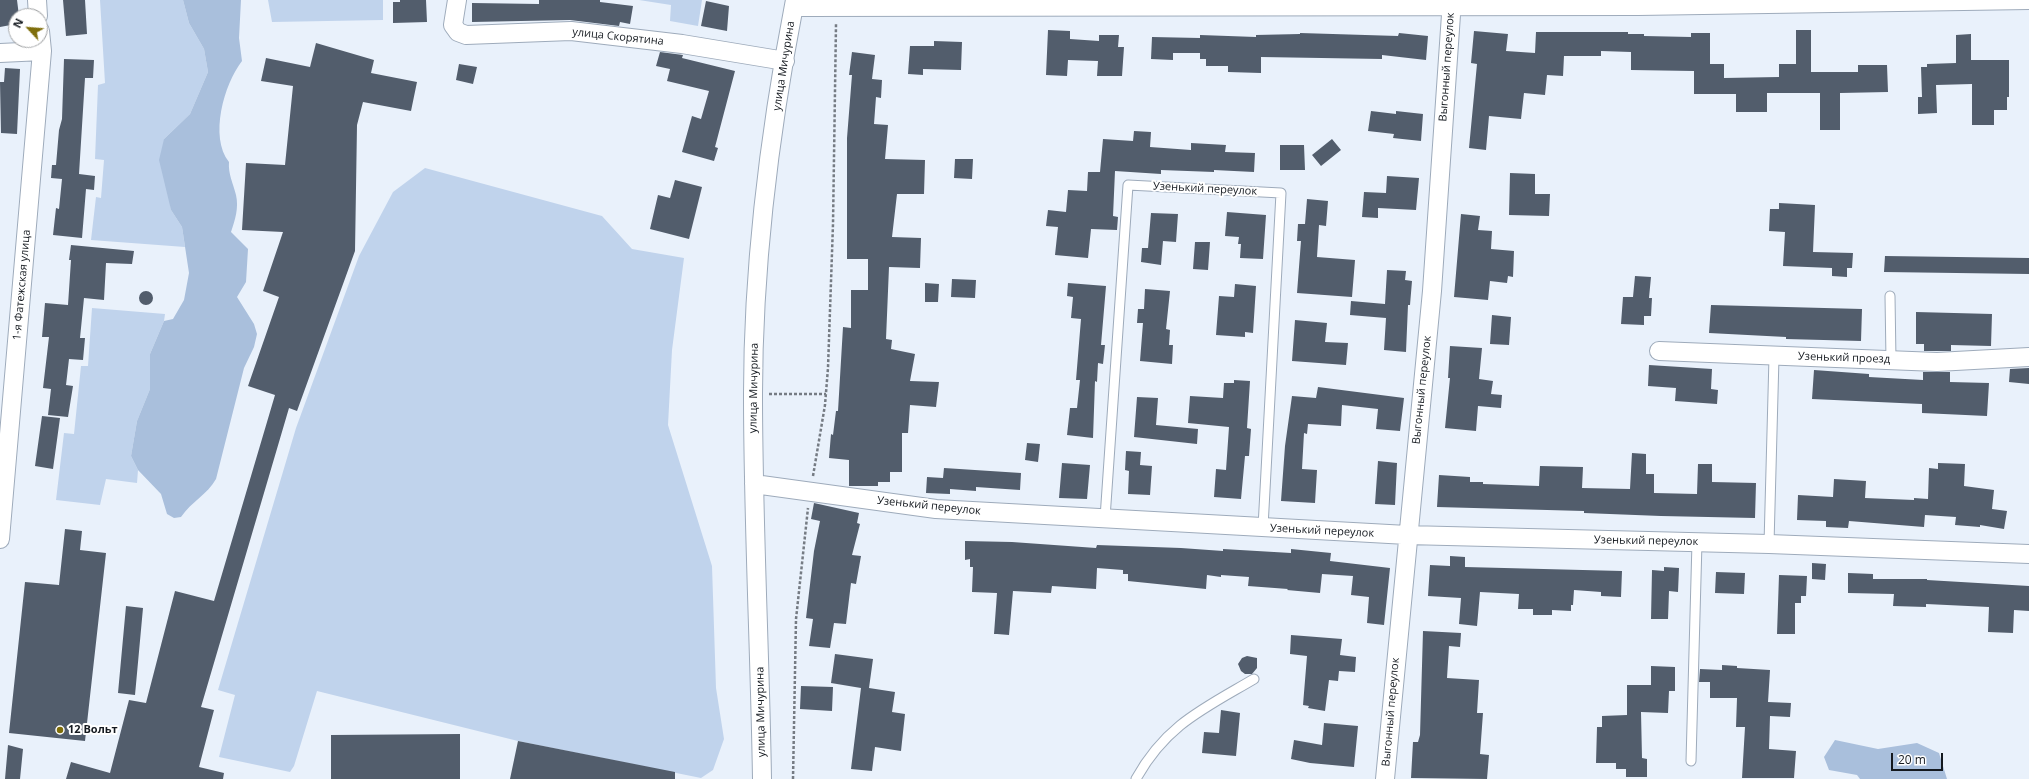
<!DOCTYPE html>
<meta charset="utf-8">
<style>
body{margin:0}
#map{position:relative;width:2029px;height:779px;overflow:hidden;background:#e9f1fb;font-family:"Open Sans",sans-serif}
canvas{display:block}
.north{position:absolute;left:8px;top:8px;width:40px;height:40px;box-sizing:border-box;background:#fff;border:1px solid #a1a3a5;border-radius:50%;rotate:296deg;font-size:11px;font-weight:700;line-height:16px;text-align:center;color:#14191f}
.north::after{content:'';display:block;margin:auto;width:14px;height:18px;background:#7f6e0b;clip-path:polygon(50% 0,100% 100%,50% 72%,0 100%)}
.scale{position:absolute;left:1891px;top:753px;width:52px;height:18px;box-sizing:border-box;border:2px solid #14191f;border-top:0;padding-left:5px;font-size:12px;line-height:14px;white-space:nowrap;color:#14191f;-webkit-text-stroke:3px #fff;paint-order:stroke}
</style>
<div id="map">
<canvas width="2029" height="779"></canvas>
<div class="north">N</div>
<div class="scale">20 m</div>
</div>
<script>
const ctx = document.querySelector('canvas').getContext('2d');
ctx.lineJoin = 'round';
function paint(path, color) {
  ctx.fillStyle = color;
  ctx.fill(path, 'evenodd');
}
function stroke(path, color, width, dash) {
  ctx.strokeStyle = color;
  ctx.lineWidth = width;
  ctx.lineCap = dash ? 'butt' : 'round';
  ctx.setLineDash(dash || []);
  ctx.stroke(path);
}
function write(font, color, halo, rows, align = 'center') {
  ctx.font = font + ' "Open Sans",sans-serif';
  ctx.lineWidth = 4;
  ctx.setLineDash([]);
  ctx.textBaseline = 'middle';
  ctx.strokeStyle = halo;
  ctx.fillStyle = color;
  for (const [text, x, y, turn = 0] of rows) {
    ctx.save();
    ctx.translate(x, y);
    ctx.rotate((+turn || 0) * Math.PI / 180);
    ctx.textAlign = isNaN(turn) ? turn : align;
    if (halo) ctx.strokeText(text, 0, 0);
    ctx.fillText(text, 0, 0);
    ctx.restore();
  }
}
paint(new Path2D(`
 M100 0H183L189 23 204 49 208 72 190 114 164 139 171 210 182 227 185 247 91 240 96 197 101 198 104 160 95 159 98 85 105 83Z
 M268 0H383V20L272 22Z
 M639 0H702L698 26 670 21 671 5Z
 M425 168 602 216 632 249 684 258 672 350 668 425 712 566 716 688 724 739 713 770 701 778 518 741 317 691 294 766 290 772 219 757 235 695 218 690 296 428 359 256 393 192Z
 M92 308 165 314 164 321 150 354V389L137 421 131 456 138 470 137 483 106 479 100 505 56 500 64 433 74 434 81 366H88Z`), '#c0d3ec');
paint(new Path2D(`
 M183 0H241L239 38 242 61C224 84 209 137 229 162 228 174 233 183 236 195 239 208 235 220 231 232L248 249 246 282 237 297 254 324 257 334 254 347 244 368 216 479C207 495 192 501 181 517L174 518 167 514 161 494 138 470 131 456 137 421 150 389V354L164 321 173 319 184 300 189 273 182 227 171 210 159 160 164 139 190 114 208 72 204 49 189 23Z
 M1835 740 1878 749 1917 743 1939 753 1947 779H1860L1857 775 1829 770 1824 757Z`), '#a9bfdc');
paint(new Path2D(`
 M0 0H17L19 16H16V24L0 27Z
 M63 0H85L87 34 66 36Z
 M400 0H426L427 22 393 23V2H400Z
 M539 0H600V2L633 6 630 24 620 22 619 26 570 20 472 22V3L539 4Z
 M706 1 729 6 727 31 701 26Z
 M1048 30 1070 31V39L1099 41V35H1119L1118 47H1124L1122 76H1097L1098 61 1068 60 1067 76 1046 75Z
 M1796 30H1811V72H1858V65H1887L1888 92 1840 93V130H1820V93H1767V112H1736V94H1694V71L1631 70V52L1601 51V56H1564L1563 76 1547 75 1545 95 1524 93 1521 119 1489 116 1486 150 1469 148 1477 64 1471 63 1474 31 1508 34 1506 51 1535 53 1536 32H1628V34H1644V36L1691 37V33H1710V64H1724V78L1779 77V64H1796Z
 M1300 33 1398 36 1399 33 1428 36 1426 60 1382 55V59L1261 57V73L1228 72V66H1206V59H1200V53H1173V60L1151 59 1152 37 1200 38V35L1256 37V35L1300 34Z
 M1971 34V60H2009V97H2007V110H1994V125H1972V84L1936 85 1937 113 1918 114V97H1922L1921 67H1927V64L1956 63V35Z
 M934 41 962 42 961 70 923 69V75L908 74 910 46H934Z
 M316 43 374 60 371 73 417 82 411 111 363 102 357 125 355 251 297 411 289 408 201 707 214 710 199 767 224 773 223 779H66L71 762 110 773 129 700 146 703 175 591 214 601 275 395 248 386 279 297 263 291 283 232 242 230 246 163 285 165 293 86 261 81 266 58 310 67Z
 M660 52 683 55 682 58 735 71 715 147 718 148 714 161 682 152 692 116 701 119 709 91 667 81 670 69 656 66Z
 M852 52 875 55 872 79 882 80 881 98 876 97 874 124 888 125 885 159 925 160 924 194H897L892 237 921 238 920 268 889 267 886 339 892 340 891 349 915 354 910 381 939 382 936 407 910 405 908 433H902V472H890V482H878V486H849V460L829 458 831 434 833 435 836 411H838L843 327 851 328V290H868V259H847V138L852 75H849Z
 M64 59 94 60 93 78H85L79 174 95 176 94 190 86 189 82 238 53 235 56 208 59 209 62 179 51 178 52 165H56L59 130 62 119Z
 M459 64 477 67 473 84 456 80Z
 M5 68 20 69 17 134 1 133 0 82H4Z
 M1371 111 1396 114V111L1423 114 1421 141 1393 138 1394 134 1368 131Z
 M1134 131 1151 132 1150 147 1191 150V143L1226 145 1225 152 1255 153 1254 172 1214 170V172L1161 170V174L1115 171 1113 216 1118 217 1117 230 1091 229 1088 258 1055 255 1058 227 1046 226 1048 210 1066 212 1068 190 1087 191 1088 172H1100L1103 139 1133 141Z
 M1332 139 1341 150 1321 166 1312 155Z
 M1280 145H1304L1305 170H1280Z
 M955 159H973L972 179 954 178Z
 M1510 173 1535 174V194H1550L1549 216 1509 215Z
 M1387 176 1419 178 1416 210 1378 208V218L1362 217 1364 192 1386 193Z
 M675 180 702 187 689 239 650 229 658 195 670 198Z
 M1307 199 1328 201 1326 226 1319 225 1317 257 1355 260 1352 297 1297 293 1301 241H1297L1298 224H1305Z
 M1779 203 1815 205 1813 252 1853 253 1852 268H1847V277L1832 276V268L1783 266 1785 232 1769 231 1770 209H1779Z
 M1227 212 1266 215 1263 259 1240 258 1241 244H1238L1239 237 1225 236Z
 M1151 213 1178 214 1176 242 1163 241 1161 265 1141 262 1142 248H1148Z
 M1461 214 1480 216 1478 230 1492 231 1491 249 1514 251 1513 277 1508 276 1507 283 1490 281 1488 300 1454 297Z
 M1195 242H1210L1208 270 1193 269Z
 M71 245 134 251 132 264 106 263 104 300 84 298 80 338H85L83 360 69 359 66 385 73 386 68 417 48 415 51 389 43 388 49 337H42L45 303 68 305 71 260H69Z
 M1885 256 2029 258V274L1884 272Z
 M1387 270 1406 271 1405 280 1412 281 1410 305H1408L1406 352 1384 350 1386 318 1350 315 1351 301 1385 304Z
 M1635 276 1651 277 1649 298H1652L1651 316H1644V325L1621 324 1623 297H1633Z
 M952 279 976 280 975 298 951 297Z
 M925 283 939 284 938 302H925Z
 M1068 283 1106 286 1101 345H1105L1103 364 1098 363 1097 382 1095 381 1093 438 1067 435 1070 408H1077L1080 380H1076L1081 319 1071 318 1073 297 1067 296Z
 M1235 284 1256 286 1253 333 1245 332V337L1216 335 1219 296 1234 297Z
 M1145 289 1170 291 1166 329 1170 330 1169 345H1173L1172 364 1140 361 1143 323H1137L1138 309H1144Z
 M139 298a7 7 0 1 1 14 0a7 7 0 1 1-14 0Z
 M1711 305 1862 309 1861 341 1786 339V337L1709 333Z
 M1916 312 1992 314 1991 346 1951 345V351H1924V344H1916Z
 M1492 315 1511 317 1509 345 1490 344Z
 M1295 320 1327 323 1325 342 1348 343 1346 365 1292 361Z
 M1450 346 1482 348 1479 379 1493 381 1491 394 1502 395 1501 408 1478 406 1476 431 1445 428 1450 378H1448Z
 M1649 365 1712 369 1711 389 1718 390 1717 404 1675 401 1676 388 1648 386Z
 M2029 368V384L2009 382 2010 369Z
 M1814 370 1869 374V377L1923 380V372H1950V382L1989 383 1987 416 1922 413V404L1812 399Z
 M1234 380 1250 381 1247 428 1251 429 1249 456H1245L1241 499 1214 497 1216 469 1226 470 1229 427 1188 423 1190 396 1223 398 1224 383H1234Z
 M1318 387 1404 398 1400 431 1376 429 1378 409 1342 405 1341 426 1308 424 1307 434 1304 433 1302 469 1317 470 1315 503 1281 501 1285 446 1292 396 1316 398Z
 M1137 397 1158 398 1156 425 1198 429 1197 444 1134 437Z
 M42 416 60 418 53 469 35 466Z
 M1027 443 1040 444 1038 462 1025 460Z
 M1126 451 1141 452 1140 465 1152 466 1150 495 1128 494 1129 471 1125 470Z
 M1632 453 1646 454V474H1654V493L1697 494 1698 464H1712V482L1756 483 1755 518 1661 516 1584 513V511L1437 507 1439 475 1470 477V482H1483V484L1539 486 1540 466 1583 467 1582 488 1630 489Z
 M1378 461 1397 463 1395 505 1375 504Z
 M1062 463 1090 465 1087 499 1059 498Z
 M1938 463 1965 464 1964 486 1994 490 1992 509 2007 511 2004 529 1980 525V527L1955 525 1956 517 1925 515 1924 527 1849 521 1848 528 1826 527V521L1797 520 1798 495 1833 497 1834 479 1866 481 1865 498 1914 500V498L1928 499 1929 468 1938 469Z
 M944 468 1021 473 1020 490 976 487V491L950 489V494L926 493 927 477 943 478Z
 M814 503 859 513 857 523 860 524 852 555 861 556 856 584 851 583 846 624 834 623 830 648 809 646 813 619 806 618 814 551 820 521 811 519Z
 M65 529 82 531 80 550 106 553 85 741 9 733 25 582 59 585Z
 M965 541 1012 542 1096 548 1097 545 1181 548 1223 551V549L1291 553V549L1331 553 1330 561 1390 568 1384 625 1367 623 1369 597 1351 595 1353 576 1322 574 1320 593 1287 590 1288 589 1248 586 1249 577 1221 575V577L1207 575 1206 589 1128 581V574H1123V570L1097 568 1096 589 1052 586 1051 593 1013 591 1009 635 997 634H994L997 593 972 592 973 567H970V559L965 560Z
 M1450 556 1465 557V567L1622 571 1621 597 1601 596V592L1574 590 1573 605H1571V611L1552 610V615H1533V609H1518L1519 594 1480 592 1477 626 1459 624 1461 598 1428 596 1430 565 1450 566Z
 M1812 563 1826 564 1825 580 1812 579Z
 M1664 567 1679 568 1678 592 1669 591 1668 619H1651L1652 570 1664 571Z
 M1716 572 1745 573 1744 594 1715 593Z
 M1848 573 1873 574V579H1927V580L2029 586V611L2014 610 2013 633 1988 632 1989 607 1926 604V607L1893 606 1894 594 1848 593Z
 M1779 575 1807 576 1806 596H1801V603H1795V634H1777Z
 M126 606 143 608 135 695 118 693Z
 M1423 631 1461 633 1460 647 1449 646 1447 678 1479 680 1477 713H1483L1480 754 1489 755 1487 779 1411 778 1413 742H1418L1420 735Z
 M1291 635 1342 639 1340 655 1356 657 1355 672 1339 671 1338 681 1329 680 1325 711 1308 708 1309 706 1303 705 1307 656 1290 654Z
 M835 654 873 659 869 688 895 692 892 712 905 714 901 751 875 747 872 771 851 769 861 688 831 683Z
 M1247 656 1257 658V668L1252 674H1245L1241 671 1238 664 1242 658Z
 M1722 665 1737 666V668L1770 670 1768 702 1791 703 1790 717 1770 716 1769 749 1796 751 1794 778H1742L1745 727H1736L1737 698H1710V682H1699L1700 669 1722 670Z
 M1651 666 1675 667V691H1669L1668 713 1641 712 1642 758 1647 759V777H1626V769H1616V763H1596L1597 727H1602V716L1627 715V685H1651Z
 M801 686 833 687 832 711 800 709Z
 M1221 710 1240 713 1236 756 1202 753 1204 732 1219 733Z
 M1324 723 1358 726 1354 767 1310 763 1291 759 1294 740 1322 745Z
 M460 734V779H331V735Z
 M518 741 675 772V779H510Z
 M8 745 23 749 20 779H5Z`), '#525d6c');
const lane = new Path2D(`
 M1890 296 1891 360
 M1105 518 1128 185 1281 193 1263 527
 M1769 544 1774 357
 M1691 761 1697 542
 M1136 779C1166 725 1203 709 1254 679`);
const street = new Path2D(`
 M37 0 38 16
 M457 0 453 25 458 32 466 35 571 31 682 44 785 61
 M794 7 1638 6 2029 0
 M0 53 42 51
 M1659 351 1937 362 2029 357
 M754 484 936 509 1407 535 1769 544 2029 554
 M0 539 42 51 40 31
 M762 779C760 651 753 522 753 394 753 263 770 129 795 0
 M1385 779 1432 291 1452 0`);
stroke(lane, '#9eabbb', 11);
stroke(street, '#9eabbb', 20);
stroke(new Path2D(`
 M769 394H826
 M813 476 825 405 828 368 833 224 836 24
 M793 779 796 619 808 508`), '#757b83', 2.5, [3, 2]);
stroke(lane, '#fff', 9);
stroke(street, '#fff', 18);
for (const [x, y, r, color] of [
 [60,730,4,"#7f6e0b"]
]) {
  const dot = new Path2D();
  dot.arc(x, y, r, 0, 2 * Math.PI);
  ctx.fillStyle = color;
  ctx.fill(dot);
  stroke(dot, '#fff', 1.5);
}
write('11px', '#14191f', '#fff', [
 ["улица Скорятина",618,37,6],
 ["улица Мичурина",784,66,-81],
 ["Выгонный переулок",1447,67,-86],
 ["Узенький переулок",1205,189,3],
 ["1-я Фатежская улица",22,285,-85],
 ["Узенький проезд",1844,358,2],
 ["улица Мичурина",754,388,-89],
 ["Выгонный переулок",1422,390,-84],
 ["Узенький переулок",929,506,6],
 ["Узенький переулок",1322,531,3],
 ["Узенький переулок",1646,541,1],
 ["улица Мичурина",761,712,-91],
 ["Выгонный переулок",1391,712,-85]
]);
write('bold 11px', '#14191f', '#fff', [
 ["12 Вольт",68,730]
], 'left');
</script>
